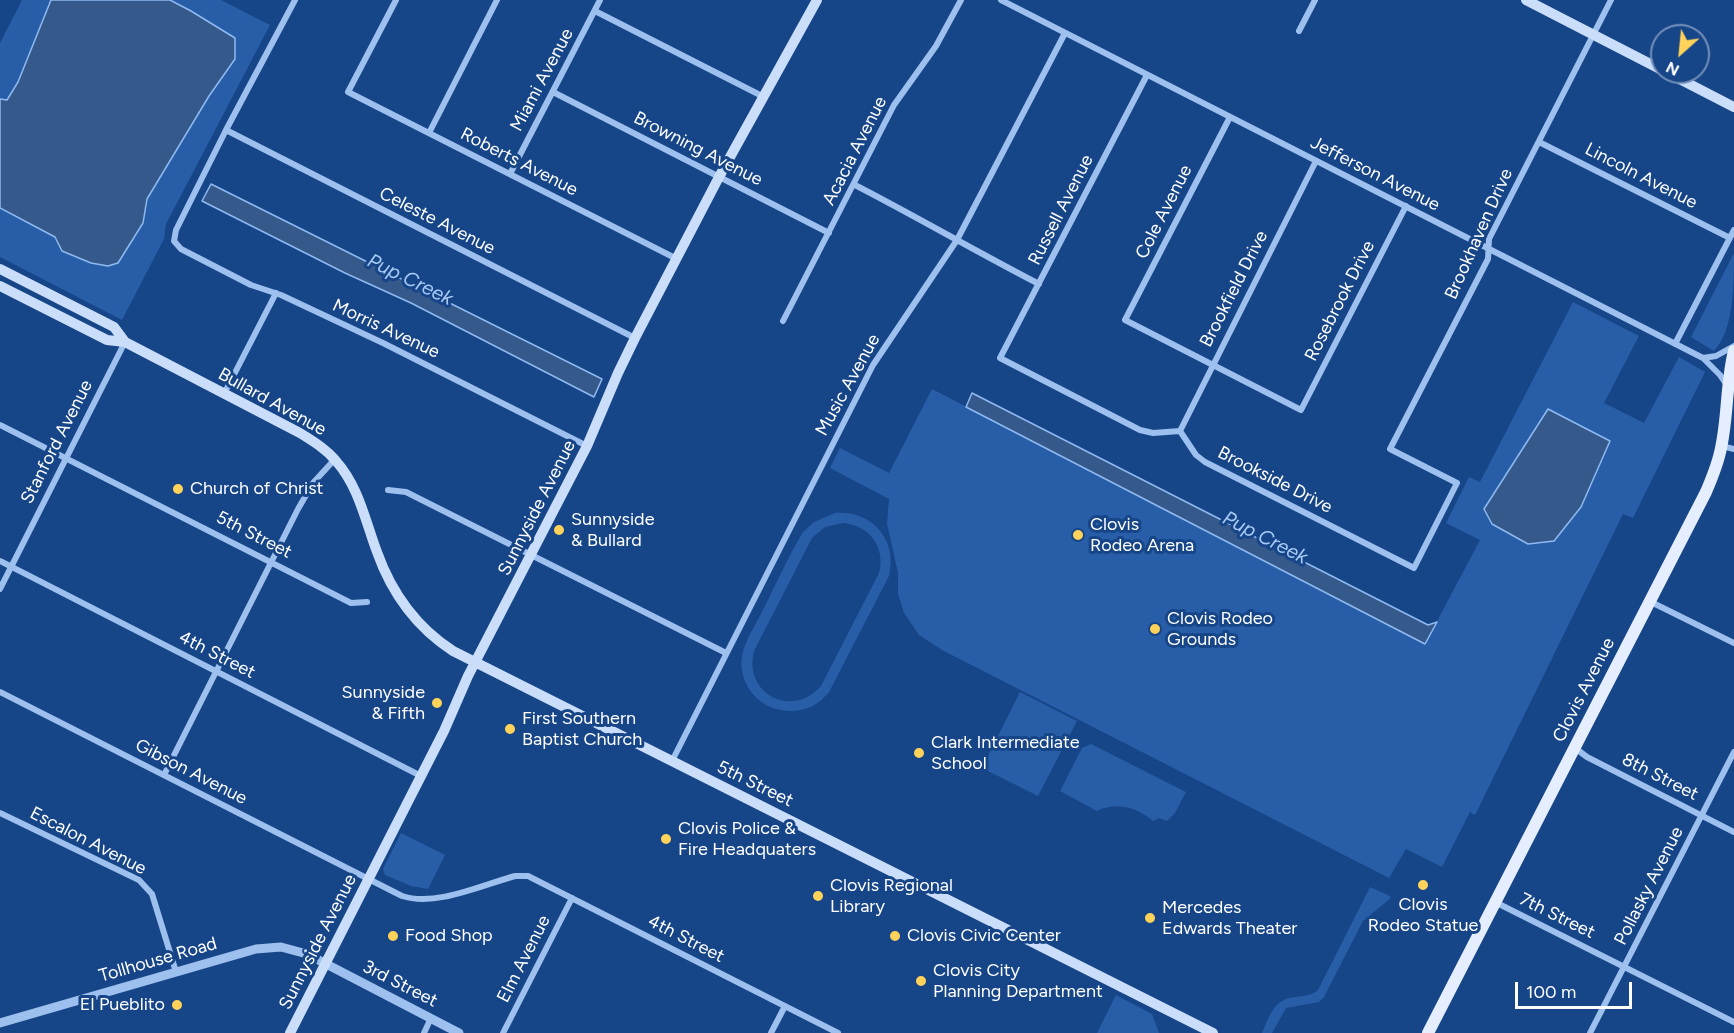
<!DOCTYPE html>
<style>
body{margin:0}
#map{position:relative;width:1734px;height:1033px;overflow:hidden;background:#164588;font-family:Figtree,sans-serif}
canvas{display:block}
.north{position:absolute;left:1650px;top:24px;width:60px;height:60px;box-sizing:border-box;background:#164588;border:2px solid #738fb8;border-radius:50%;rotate:207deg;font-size:16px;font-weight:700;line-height:24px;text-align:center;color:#fff}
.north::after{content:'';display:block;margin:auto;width:21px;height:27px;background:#ffd35a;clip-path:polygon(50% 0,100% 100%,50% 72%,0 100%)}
.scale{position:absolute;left:1515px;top:982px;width:117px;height:27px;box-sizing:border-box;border:3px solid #fff;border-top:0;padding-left:8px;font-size:18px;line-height:21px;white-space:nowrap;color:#fff;-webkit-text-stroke:4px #164588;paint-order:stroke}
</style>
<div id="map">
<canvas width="1734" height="1033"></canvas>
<div class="north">N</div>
<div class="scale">100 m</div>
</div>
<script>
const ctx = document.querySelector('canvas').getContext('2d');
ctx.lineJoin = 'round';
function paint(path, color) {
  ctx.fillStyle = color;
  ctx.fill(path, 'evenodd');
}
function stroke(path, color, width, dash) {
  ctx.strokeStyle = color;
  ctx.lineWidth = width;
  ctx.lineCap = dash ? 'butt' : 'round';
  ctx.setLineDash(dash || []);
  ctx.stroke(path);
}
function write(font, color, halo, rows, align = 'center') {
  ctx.font = font + ' Figtree,sans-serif';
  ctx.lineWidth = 6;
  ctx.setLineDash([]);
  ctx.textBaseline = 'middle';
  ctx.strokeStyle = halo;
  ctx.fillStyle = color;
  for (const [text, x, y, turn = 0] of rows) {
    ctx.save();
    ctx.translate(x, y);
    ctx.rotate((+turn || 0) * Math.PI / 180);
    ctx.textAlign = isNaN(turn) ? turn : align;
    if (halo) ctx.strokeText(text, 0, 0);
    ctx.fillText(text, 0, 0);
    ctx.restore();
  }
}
paint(new Path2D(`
 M22 0H221L270 25 166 224 164 239 122 320 0 257V43Z
 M1734 253C1734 285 1734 330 1714 351L1691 337Z
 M1573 302 1639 336 1604 403 1644 423 1679 357 1705 372 1633 518 1623 514 1475 815 1470 812 1442 867 1406 849 1389 878 942 650 919 635 904 613 898 594V573L887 524 889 499 830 468 840 448 889 473 932 389 1425 644 1480 540 1446 523 1469 477 1480 482Z
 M835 513C872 510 898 540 889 576L829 692C817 707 800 714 780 710 755 705 738 681 742 656 745 640 756 624 763 610 776 584 788 557 803 532L814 522ZM843 523C869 525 886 547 879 573L821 686C792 719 743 694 754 651L812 538 825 527Z
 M1020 692 1077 721 1038 796 982 768Z
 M1091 744 1186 792 1175 813 1167 821 1159 818 1153 821C1138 808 1116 801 1097 811L1060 791 1082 748Z
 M401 833 445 855 428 889 411 886 385 875 383 869Z
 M1370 887 1390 896 1391 898 1363 921 1324 997 1319 1002 1286 1008 1272 1033H1262C1266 1024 1270 1011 1278 1004 1289 993 1307 1000 1318 990Z
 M1116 995 1152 1014 1159 1033H1097Z`), '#285ea7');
const water = new Path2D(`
 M51 0H170L191 11 235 38V59L209 96 147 199 143 223 118 263 108 266 91 263 62 251 55 237 0 208V99L7 100 18 82Z
 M211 184C341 250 472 313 602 379L594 397 411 303 345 273 202 201Z
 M972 393 1428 625 1437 622 1425 644 966 407Z
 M1548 409 1610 441 1581 507 1554 541 1528 544 1492 524 1484 509Z`);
paint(water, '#36598b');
stroke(water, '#8fbaf1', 1.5);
stroke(new Path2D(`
 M295 0 226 130 176 230 174 241 181 249 251 285 281 295 383 343 587 446
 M396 0 348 92 677 259
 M1001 0 1703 358 1720 375 1727 385
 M595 11 764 97
 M1299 31 1315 0
 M1147 75 1000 358 1140 430 1153 433 1180 431 1196 455 1205 462 1414 568 1457 483 1390 449 1488 259 1489 239 1611 0
 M553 92 829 233
 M1230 117 1125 320 1301 410 1406 206
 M226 130 635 338
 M429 133 497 0
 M1539 142 1730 238
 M510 174 600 0
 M855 185C917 217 977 252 1039 284
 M783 321 894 105 936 46 961 0
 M1675 344 1734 230
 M1703 358 1716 356 1734 346
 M224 394 276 293
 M0 425 351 603 367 602
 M1180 431 1316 161
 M1722 446 1734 449
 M388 490 406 492 726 653
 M0 561 421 776
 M0 589 125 342
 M1649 601 1734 643
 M0 692 402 896C436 907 482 885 515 876H528L838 1033
 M1575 748 1587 757 1734 832
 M672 761 873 365 957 240 1065 33
 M164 775 298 509 313 483 335 459
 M0 813 139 880 152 894 176 972
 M1495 902 1734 1022
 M424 1033 431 1018
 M503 1033 572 898
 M771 1033 785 1006
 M1590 1033 1734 752`), '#9dc0ee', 6);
stroke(new Path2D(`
 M0 1023 256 949 281 947 307 954 459 1033`), '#9dc0ee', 9);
stroke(new Path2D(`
 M1526 0 1662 70
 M1666 72 1734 107
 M0 269 114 327 125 342
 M0 286 107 340 125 342 300 433C313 441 326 449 336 461 359 487 365 520 377 552 392 594 416 627 453 651L1213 1033
 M290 1033 444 731 468 676 587 446 618 373 635 338 719 177 817 0`), '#cadefa', 10);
stroke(new Path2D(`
 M1428 1033 1706 492C1712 478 1718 464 1721 448 1728 416 1726 383 1734 351`), '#e4eeff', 12);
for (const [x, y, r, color] of [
 [178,489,6,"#ffd35a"],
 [559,530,6,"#ffd35a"],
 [1078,535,6,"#ffd35a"],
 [1155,629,6,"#ffd35a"],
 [437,703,6,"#ffd35a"],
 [510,729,6,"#ffd35a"],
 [919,753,6,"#ffd35a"],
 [666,839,6,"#ffd35a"],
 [1423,885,6,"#ffd35a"],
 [818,896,6,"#ffd35a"],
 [1150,918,6,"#ffd35a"],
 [393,936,6,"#ffd35a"],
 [895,936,6,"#ffd35a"],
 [921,981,6,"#ffd35a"],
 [177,1005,6,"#ffd35a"]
]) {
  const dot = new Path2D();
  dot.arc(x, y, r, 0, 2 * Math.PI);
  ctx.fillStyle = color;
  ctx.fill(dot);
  stroke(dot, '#164588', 2);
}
write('18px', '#fff', '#164588', [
 ["Miami Avenue",542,80,-62],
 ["Browning Avenue",698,149,27],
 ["Acacia Avenue",855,151,-63],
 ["Roberts Avenue",519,162,27],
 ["Jefferson Avenue",1375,174,27],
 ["Lincoln Avenue",1641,176,27],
 ["Russell Avenue",1061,210,-63],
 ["Cole Avenue",1164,212,-63],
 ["Celeste Avenue",437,221,27],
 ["Brookhaven Drive",1479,234,-66],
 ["Brookfield Drive",1234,289,-63],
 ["Rosebrook Drive",1340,301,-63],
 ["Morris Avenue",386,329,25],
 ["Music Avenue",848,385,-61],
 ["Bullard Avenue",272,402,29],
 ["Stanford Avenue",57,442,-63],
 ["Brookside Drive",1275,480,27],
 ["Sunnyside Avenue",537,508,-63],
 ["5th Street",254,535,27],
 ["4th Street",217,655,27],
 ["Clovis Avenue",1584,690,-63],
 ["Gibson Avenue",191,772,27],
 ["8th Street",1660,777,27],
 ["5th Street",755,784,26],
 ["Escalon Avenue",88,841,27],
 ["Pollasky Avenue",1649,886,-63],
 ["7th Street",1557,916,26],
 ["4th Street",686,939,27],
 ["Sunnyside Avenue",318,942,-63],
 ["Elm Avenue",524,959,-63],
 ["Tollhouse Road",158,960,-16],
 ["3rd Street",400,984,27]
]);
write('18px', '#fff', '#164588', [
 ["Church of Christ",190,489],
 ["Sunnyside",571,520],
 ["& Bullard",571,541],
 ["Clovis",1090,525],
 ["Rodeo Arena",1090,546],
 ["Clovis Rodeo",1167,619],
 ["Grounds",1167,640],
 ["Sunnyside",425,693,"right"],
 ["& Fifth",425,714,"right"],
 ["First Southern",522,719],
 ["Baptist Church",522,740],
 ["Clark Intermediate",931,743],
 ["School",931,764],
 ["Clovis Police &",678,829],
 ["Fire Headquaters",678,850],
 ["Clovis Regional",830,886],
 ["Library",830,907],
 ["Clovis",1423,905,"center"],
 ["Rodeo Statue",1423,926,"center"],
 ["Mercedes",1162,908],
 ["Edwards Theater",1162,929],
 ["Food Shop",405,936],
 ["Clovis Civic Center",907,936],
 ["Clovis City",933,971],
 ["Planning Department",933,992],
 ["El Pueblito",165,1005,"right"]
], 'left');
write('italic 20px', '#a8caf6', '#164588', [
 ["Pup Creek",410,280,26],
 ["Pup Creek",1265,538,27]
]);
</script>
